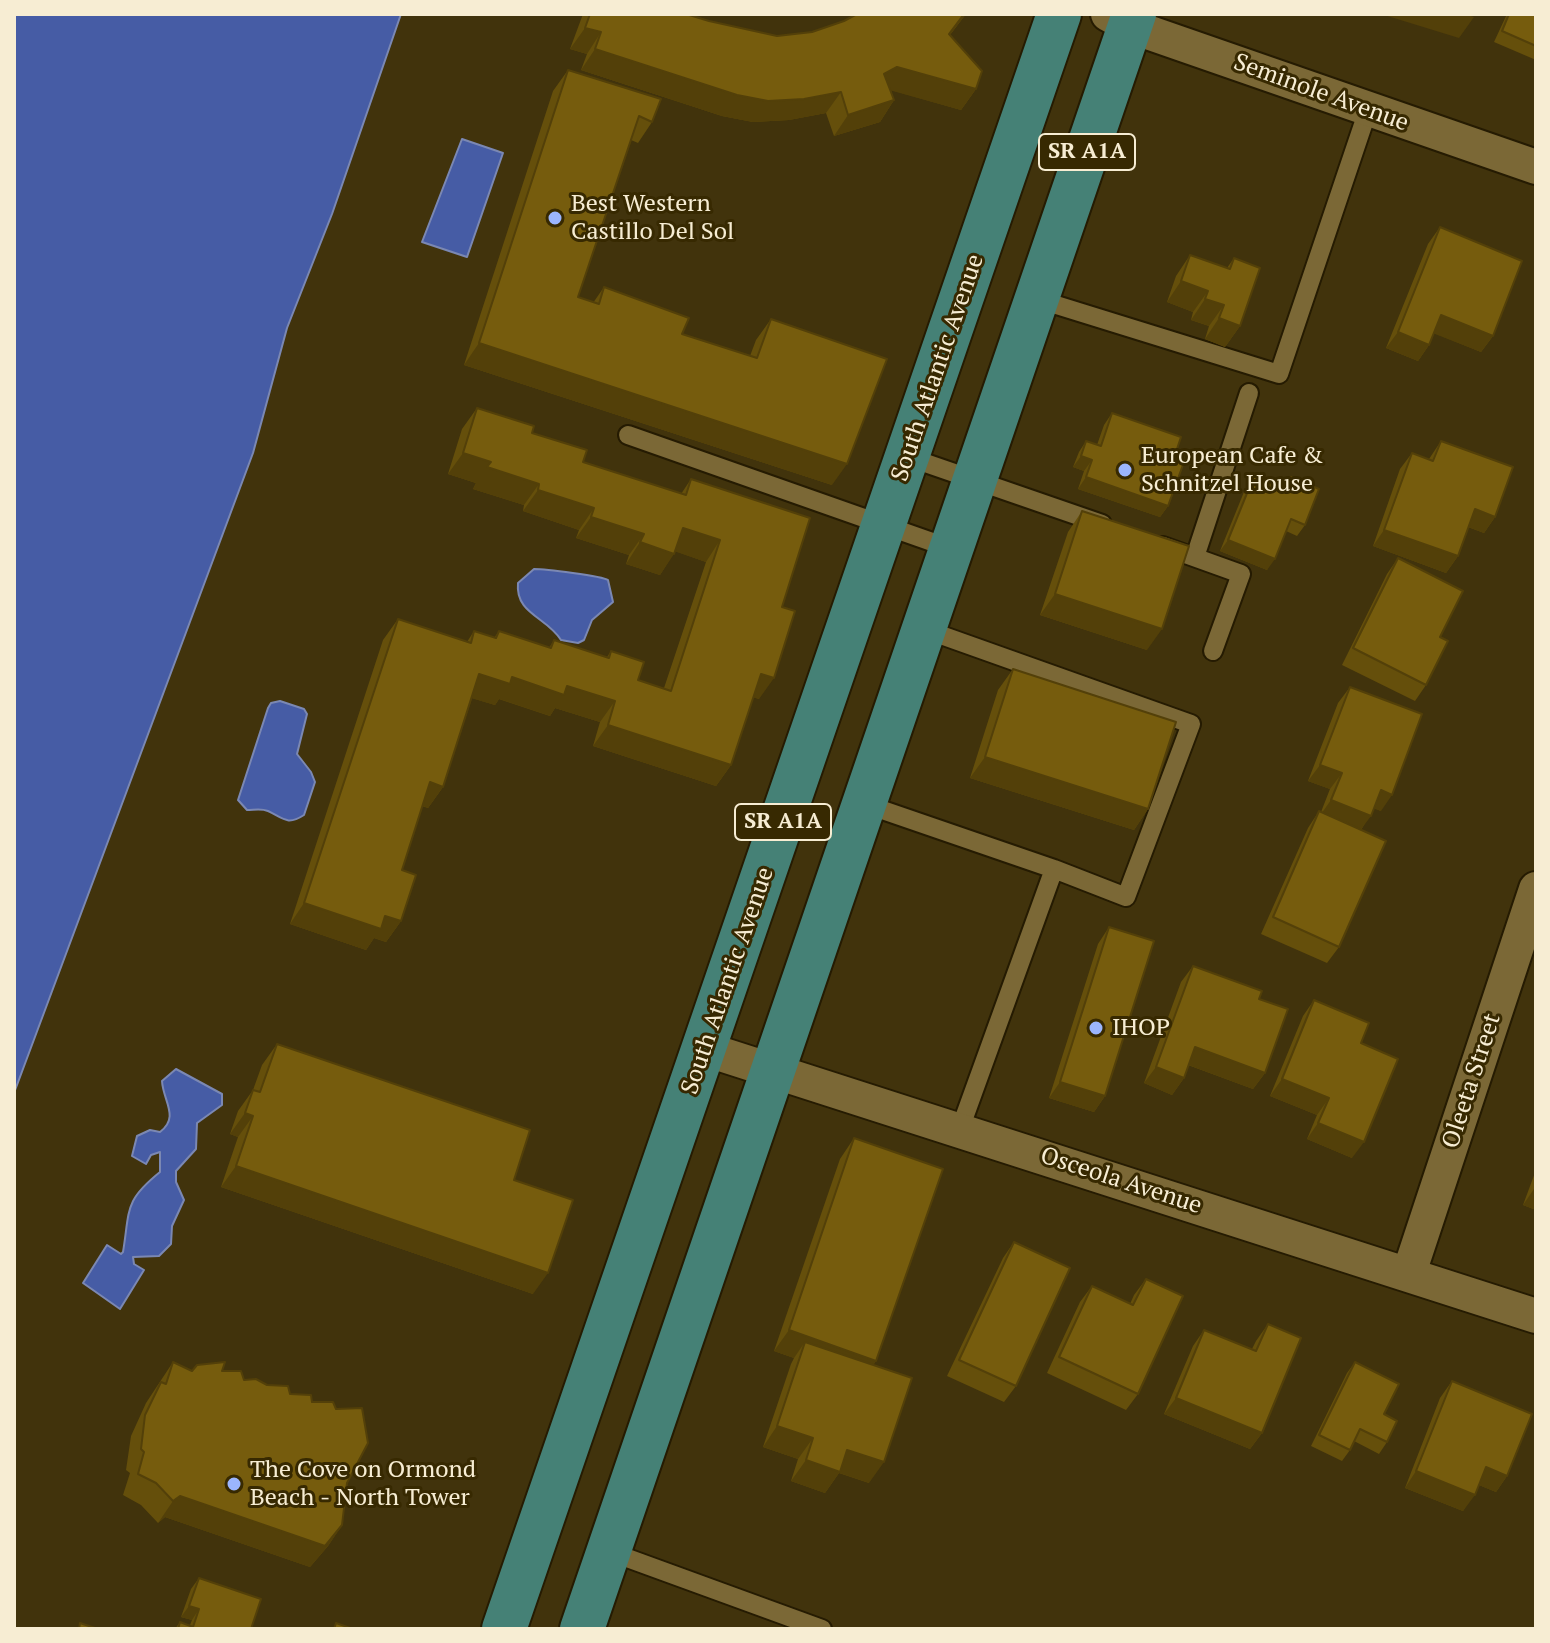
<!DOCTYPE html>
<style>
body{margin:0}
#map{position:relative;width:1550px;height:1643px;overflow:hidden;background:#41330c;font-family:"PT Serif",serif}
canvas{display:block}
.frame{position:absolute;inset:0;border:16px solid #f7edd3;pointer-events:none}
</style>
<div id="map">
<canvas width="1550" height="1643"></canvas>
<div class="frame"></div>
</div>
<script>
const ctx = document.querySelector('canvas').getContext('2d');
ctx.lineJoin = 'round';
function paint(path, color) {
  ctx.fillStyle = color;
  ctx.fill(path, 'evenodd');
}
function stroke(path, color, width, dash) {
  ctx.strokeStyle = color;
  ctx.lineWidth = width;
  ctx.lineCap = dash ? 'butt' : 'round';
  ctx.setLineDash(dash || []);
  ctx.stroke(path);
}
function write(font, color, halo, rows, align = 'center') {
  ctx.font = font + ' "PT Serif",serif';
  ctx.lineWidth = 6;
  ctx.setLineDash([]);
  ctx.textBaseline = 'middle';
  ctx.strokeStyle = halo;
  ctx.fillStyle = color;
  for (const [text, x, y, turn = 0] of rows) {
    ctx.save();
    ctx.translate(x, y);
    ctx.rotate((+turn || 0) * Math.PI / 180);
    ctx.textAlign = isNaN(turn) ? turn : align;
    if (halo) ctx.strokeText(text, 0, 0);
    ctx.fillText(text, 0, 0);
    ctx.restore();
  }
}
const water = new Path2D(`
 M14 14H401L332 214 287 328 253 453 14 1093Z
 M462 139 503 153 467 257 422 242Z
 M534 569C545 569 602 576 608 580L613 602 592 620 584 640 578 643 561 640C547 617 515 614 518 583Z
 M280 701 304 709 307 714 297 754 311 772 315 782 304 815C287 826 283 818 268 811 261 808 254 810 247 810L238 800 268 708 271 703Z
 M176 1069 222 1094V1105L197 1123 196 1149 176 1171V1182L184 1200 172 1226 171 1244 159 1256 133 1257 134 1264 144 1270 120 1309 83 1283 107 1245 121 1254 123 1252C130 1209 124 1201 160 1172V1152L151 1155 146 1164 132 1156 137 1136 150 1130 160 1132C180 1117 163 1101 162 1081Z`);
paint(water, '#465ca5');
stroke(water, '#7b88b3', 2);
const service = new Path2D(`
 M1037 299 1279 374 1368 110
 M628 435 952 549
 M908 457 1102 524
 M1163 546 1241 574 1213 651
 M1195 557 1249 393
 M924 629 1191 724 1126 897 1054 869
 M865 804 1054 869 960 1129
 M608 1551 822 1629`);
const minor = new Path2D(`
 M1108 14 1130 26 1536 167
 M705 1049 1536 1316
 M1409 1273 1536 889`);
const primary = new Path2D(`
 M504 1629 1059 14
 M582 1629 1134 14`);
stroke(service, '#251b02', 22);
stroke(minor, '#251b02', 38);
stroke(primary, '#251b02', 48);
stroke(service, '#7b6836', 18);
stroke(minor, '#7b6836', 34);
stroke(primary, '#458176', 44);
paint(new Path2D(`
 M583 14H686L709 21 777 36 812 32 844 21 857 14H966L950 35 976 89 961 110 891 90 894 100 880 122 834 136 826 113 789 120 753 122 722 116 581 70 587 54 570 49Z
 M1507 14H1536V60L1494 42Z
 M568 70 652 122 638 143 631 140 578 297 593 303 604 287 682 334 750 356 756 340 771 319 832 485 464 365 553 91Z
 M1440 227 1493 336 1481 352 1434 333 1429 345 1418 361 1386 348 1428 244Z
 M1190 255 1227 268 1234 258 1240 326 1225 347 1205 339 1209 326 1191 320 1193 312 1167 302 1176 276Z
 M477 408 532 433 583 462 681 494 691 479 782 607 759 699 753 697 731 765 716 786 593 746 600 722 555 708 550 716 499 699 495 705 472 698 443 787 428 808 422 806 402 870 401 921 386 942 374 938 366 950 290 924 383 640 398 619 467 642 474 631 494 638 499 631 549 648 554 640 607 657 611 651 638 680 664 688 706 562 675 551 660 575 626 564 629 555 576 538 579 530 523 511 524 505 473 489 476 483 448 474 462 429Z
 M1112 413 1174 458 1168 506 1160 517 1078 489 1084 471 1073 467 1079 452 1086 441 1097 445 1104 425Z
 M1441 441 1495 517 1484 533 1468 527 1458 556 1446 573 1373 546 1400 469 1412 453 1429 459Z
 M1254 476 1284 488 1291 477 1305 525 1297 536 1286 531 1267 570 1220 551 1246 487Z
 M1082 511 1147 650 1040 615 1068 532Z
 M1398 558 1440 637 1426 685 1415 701 1342 665 1387 574Z
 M1013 669 1148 809 1134 830 970 778 998 690Z
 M1350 687 1381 811 1374 808 1361 830 1339 947 1327 963 1261 934 1308 828 1319 811 1321 812 1330 789 1308 781 1338 703Z
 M1109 927 1105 1096 1094 1112 1049 1098 1098 944Z
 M1193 966 1265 1073 1253 1089 1188 1065 1184 1078 1172 1095 1144 1083 1181 982Z
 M1314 1000 1361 1043 1352 1158 1307 1139 1317 1115 1270 1096 1303 1016Z
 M277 1044 514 1180 533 1294 221 1187 238 1137 230 1134 238 1111 253 1090 262 1065Z
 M854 1138 876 1361 873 1365 869 1483 839 1473 825 1493 791 1481 798 1459 763 1447 791 1364 794 1358 774 1351 840 1159Z
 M1536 1170V1210L1523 1205Z
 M1014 1242 1016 1386 1004 1402 947 1376 1003 1258Z
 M1146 1279 1138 1394 1126 1410 1047 1373 1080 1302 1092 1286 1130 1304 1134 1295Z
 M1268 1324 1262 1433 1250 1449 1164 1414 1193 1346 1204 1330 1252 1349 1256 1341Z
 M173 1362 192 1371H222L244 1380 267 1385 312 1402 347 1483 342 1525 328 1546 310 1567 165 1517 158 1523 141 1505 123 1495 130 1473 126 1470 131 1436 146 1403Z
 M1355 1362 1384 1414 1387 1442 1379 1454 1354 1441 1350 1450 1342 1461 1311 1446 1347 1373Z
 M1452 1381 1507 1476 1496 1492 1479 1485 1463 1511 1405 1488 1440 1398Z
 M199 1578 251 1629H175L180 1622 190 1625 192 1620 181 1617 191 1589Z`), '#654f0b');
paint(new Path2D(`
 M964 14H966L934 55 949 34Z
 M1381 14H1465L1474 17 1459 38Z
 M585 28 601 32 587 54 570 49Z
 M595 49 841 92 826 113 789 120 753 122 722 116 581 70Z
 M897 67 976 89 961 110 882 88 884 74Z
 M894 100 880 122 834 136 848 115Z
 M1181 281 1208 291 1193 312 1167 302Z
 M1205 299 1224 305 1209 326 1191 320Z
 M1441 315 1493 336 1481 352 1430 332Z
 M1219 318 1240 326 1225 347 1205 339Z
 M1398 332 1429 345 1418 361 1386 348Z
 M479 343 847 464 832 485 464 365Z
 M463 453 491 462 539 484 524 505 473 489 476 483 448 474Z
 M1081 456 1092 460 1084 471 1073 467Z
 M1086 477 1168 506 1160 517 1078 489Z
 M538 490 594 508 579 530 523 511Z
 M1475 509 1495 517 1484 533 1463 525Z
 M591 517 644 534 629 555 576 538Z
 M683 528 720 540 706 562 668 549Z
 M1384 530 1458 556 1446 573 1373 546Z
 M1228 540 1275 559 1267 570 1220 551Z
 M640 542 674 554 660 575 626 564Z
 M1055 594 1162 629 1147 650 1040 615Z
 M479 674 512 677 567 686 615 701 600 722 555 708 550 716 499 699 495 705 464 696Z
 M761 674 774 678 759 699 746 695Z
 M608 725 731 765 716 786 593 746Z
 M985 757 1148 809 1134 830 970 778Z
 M1320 765 1342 773 1330 789 1308 781Z
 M430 782 443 787 428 808 415 803Z
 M1381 790 1392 795 1381 811 1369 807Z
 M1331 800 1371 816 1359 832 1319 817Z
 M304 903 385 916 401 921 386 942 374 938 366 950 290 924Z
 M1195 1047 1265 1073 1253 1089 1183 1063Z
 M1156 1067 1184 1078 1172 1095 1144 1083Z
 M1282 1079 1329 1098 1317 1115 1270 1096Z
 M1060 1082 1105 1096 1094 1112 1049 1098Z
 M245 1113 253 1116 238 1137 230 1134Z
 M1318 1123 1364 1142 1352 1158 1307 1139Z
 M236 1166 548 1273 533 1294 221 1187Z
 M1534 1189 1536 1190V1210L1523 1205Z
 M789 1330 876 1361 862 1382 805 1342 794 1358 774 1351Z
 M1176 1398 1262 1433 1250 1449 1164 1414Z
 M777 1426 813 1438 798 1459 763 1447Z
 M847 1450 884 1462 869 1483 839 1473 825 1493 791 1481 806 1460Z
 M1486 1467 1507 1476 1496 1492 1474 1483Z
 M1416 1471 1475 1495 1463 1511 1405 1488Z
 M180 1496 342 1525 328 1546 310 1567 165 1517 158 1523 173 1501Z
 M189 1606 199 1609 192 1620 181 1617Z`), '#534009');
const building = new Path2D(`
 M590 14H686L709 21 777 36 812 32 844 21 857 14H964L949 34 982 71 976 89 897 67 884 74 894 100 848 115 841 92 804 99 768 101 737 95 595 49 601 32 585 28Z
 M1509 14H1536V46L1502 31Z
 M568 70 661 99 652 122 639 116 578 297 599 304 604 287 689 318 682 334 757 358 771 319 887 359 847 464 479 343Z
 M1440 227 1522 261 1493 336 1441 315 1429 345 1398 332Z
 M1190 255 1230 269 1234 258 1260 268 1240 326 1219 318 1224 305 1205 299 1208 291 1181 281Z
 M477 408 534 426 532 433 587 450 583 462 686 495 691 479 810 518 782 607 795 611 774 678 761 674 731 765 608 725 615 701 567 686 564 695 512 677 510 684 479 674 443 787 430 782 402 870 416 875 401 921 385 916 381 929 304 903 398 619 471 643 474 631 496 638 499 631 551 648 554 640 609 658 611 651 644 662 638 680 671 691 720 540 683 528 674 554 640 542 644 534 591 517 594 508 538 490 539 484 487 467 491 462 463 453Z
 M1112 413 1181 437 1174 458 1184 462 1168 506 1086 477 1092 460 1081 456 1086 441 1101 446Z
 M1441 441 1513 467 1495 517 1475 509 1458 556 1384 530 1412 453 1433 461Z
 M1254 476 1286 489 1291 477 1319 489 1305 525 1291 519 1275 559 1228 540Z
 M1082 511 1189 546 1162 629 1055 594Z
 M1398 558 1463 591 1440 637 1448 641 1426 685 1353 648Z
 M1013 669 1176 722 1148 809 985 757Z
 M1350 687 1422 714 1392 795 1381 790 1371 816 1331 800 1342 773 1320 765Z
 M1319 811 1386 841 1339 947 1273 917Z
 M1109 927 1154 941 1105 1096 1060 1082Z
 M1193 966 1262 991 1259 999 1288 1009 1265 1073 1195 1047 1184 1078 1156 1067Z
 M1314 1000 1369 1023 1361 1043 1398 1059 1364 1142 1318 1123 1329 1098 1282 1079Z
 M277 1044 530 1130 514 1180 573 1200 548 1273 236 1166 253 1116 245 1113 253 1090 260 1092Z
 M854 1138 943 1169 876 1361 789 1330Z
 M1014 1242 1070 1268 1016 1386 959 1360Z
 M1146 1279 1183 1296 1138 1394 1059 1357 1092 1286 1133 1305Z
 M1268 1324 1301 1338 1262 1433 1176 1398 1204 1330 1256 1351Z
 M805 1342 912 1378 884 1462 847 1450 840 1472 806 1460 813 1438 777 1426Z
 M173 1362 192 1371 197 1365 225 1362 222 1371H241L244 1380 256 1379 267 1385 288 1386 290 1394 311 1395 312 1402H333L336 1409 362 1408 368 1443 347 1483 342 1525 325 1546 180 1496 173 1501 156 1483 138 1474 144 1452 141 1449 145 1415 161 1382 166 1384Z
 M1355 1362 1399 1384 1384 1414 1397 1421 1387 1442 1360 1429 1350 1450 1319 1435Z
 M1452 1381 1532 1414 1507 1476 1486 1467 1475 1495 1416 1471Z
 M199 1578 261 1599 251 1629H178L180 1622 193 1627 199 1609 189 1606Z
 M80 1623 98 1629H79Z
 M336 1623 353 1629H334Z`);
paint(building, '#765c0d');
stroke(building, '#534009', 2);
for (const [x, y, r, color] of [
 [555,218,8,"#9bb5fd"],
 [1125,470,8,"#9bb5fd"],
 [1096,1028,8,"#9bb5fd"],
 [234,1484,8,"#9bb5fd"]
]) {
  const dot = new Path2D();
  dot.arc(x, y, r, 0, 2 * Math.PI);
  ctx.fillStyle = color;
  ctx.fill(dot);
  stroke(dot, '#372901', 3);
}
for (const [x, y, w] of [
 [1087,152,96],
 [783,822,96]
]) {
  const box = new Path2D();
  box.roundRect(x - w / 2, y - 18, w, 36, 6);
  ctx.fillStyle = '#372901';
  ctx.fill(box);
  stroke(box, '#f7edd3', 2);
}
write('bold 22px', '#f7edd3', null, [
 ["SR A1A",1087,152],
 ["SR A1A",783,822]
]);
write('24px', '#f7edd3', '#372901', [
 ["Seminole Avenue",1321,93,20],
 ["South Atlantic Avenue",938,368,-71],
 ["South Atlantic Avenue",728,981,-71],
 ["Oleeta Street",1472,1081,-72],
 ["Osceola Avenue",1121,1181,18]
]);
write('24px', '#f7edd3', '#372901', [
 ["Best Western",571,204],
 ["Castillo Del Sol",571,232],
 ["European Cafe &",1141,456],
 ["Schnitzel House",1141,484],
 ["IHOP",1112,1028],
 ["The Cove on Ormond",250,1470],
 ["Beach - North Tower",250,1498]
], 'left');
</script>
